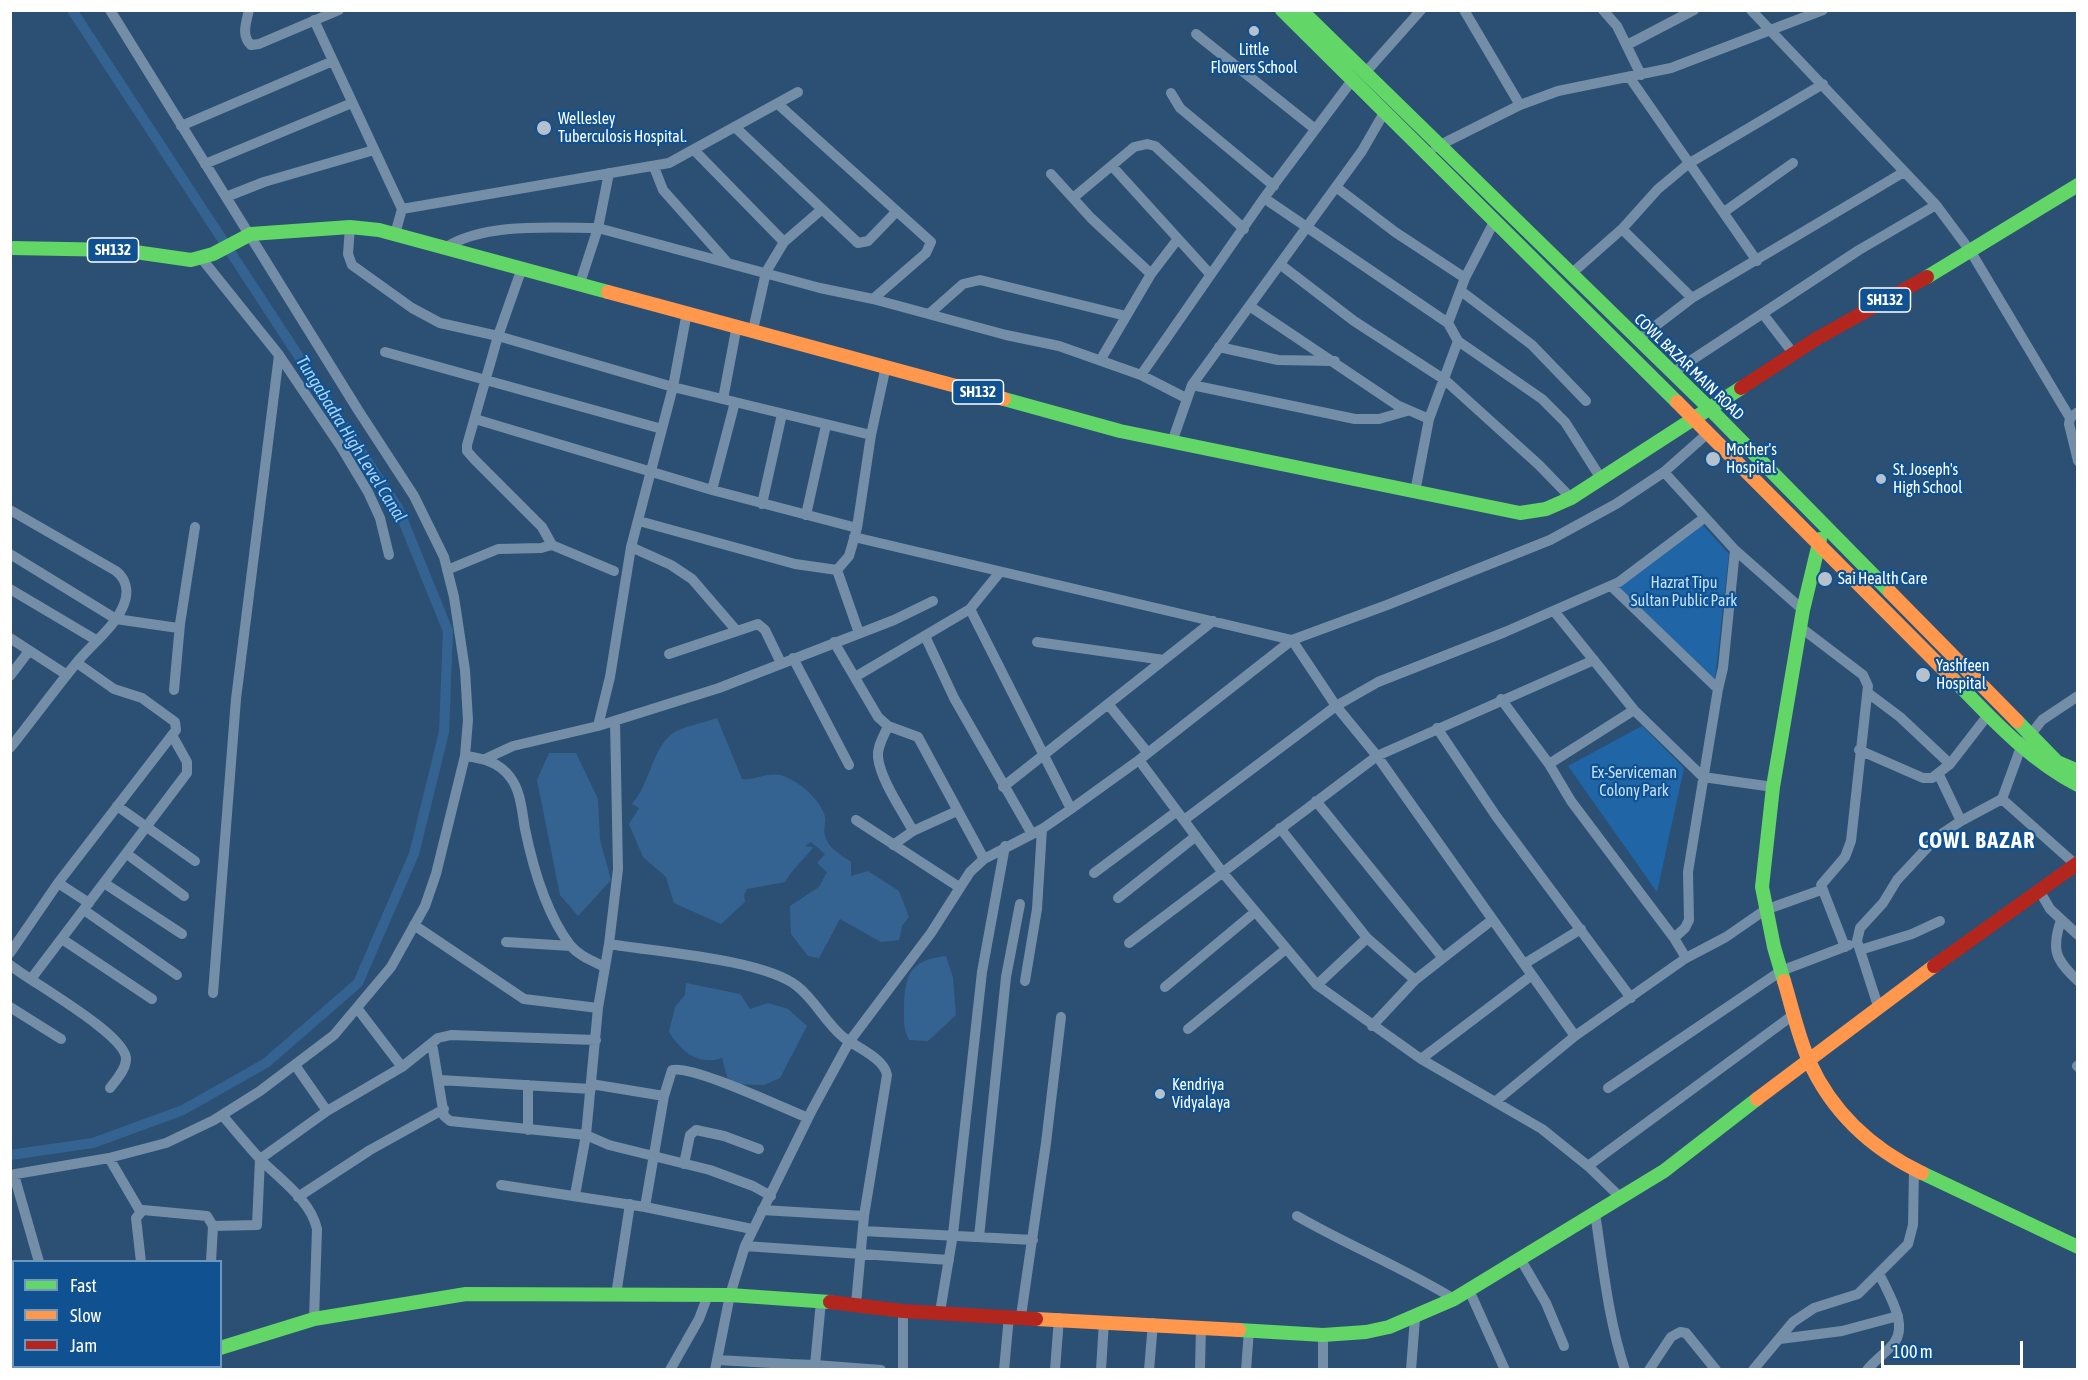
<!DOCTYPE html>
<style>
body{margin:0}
#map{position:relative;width:2088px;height:1380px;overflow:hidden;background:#2c5074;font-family:"Asap Condensed",sans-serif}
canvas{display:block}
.frame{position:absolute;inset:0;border:12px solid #fff;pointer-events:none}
.legend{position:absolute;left:12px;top:1260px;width:210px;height:108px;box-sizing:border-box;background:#0f5191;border:2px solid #6f97bd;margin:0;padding:8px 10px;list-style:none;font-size:18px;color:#fff}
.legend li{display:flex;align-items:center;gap:12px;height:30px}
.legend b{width:30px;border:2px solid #6f97bd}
.scale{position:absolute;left:1881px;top:1341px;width:142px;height:27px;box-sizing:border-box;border:3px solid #fff;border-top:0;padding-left:8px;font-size:18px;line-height:21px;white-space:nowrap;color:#fff;-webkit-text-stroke:4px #0f5191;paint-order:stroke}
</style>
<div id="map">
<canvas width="2088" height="1380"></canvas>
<div class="frame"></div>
<ul class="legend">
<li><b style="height:8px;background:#63d668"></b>Fast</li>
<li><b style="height:8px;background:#ff974d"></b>Slow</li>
<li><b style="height:8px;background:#b3261e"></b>Jam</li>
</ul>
<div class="scale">100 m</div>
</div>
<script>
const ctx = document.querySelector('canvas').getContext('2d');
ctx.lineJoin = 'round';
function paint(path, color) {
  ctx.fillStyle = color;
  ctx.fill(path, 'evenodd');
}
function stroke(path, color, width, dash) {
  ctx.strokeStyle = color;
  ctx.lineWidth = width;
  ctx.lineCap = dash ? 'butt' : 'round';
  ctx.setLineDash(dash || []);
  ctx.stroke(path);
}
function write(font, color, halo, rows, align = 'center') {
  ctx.font = font + ' "Asap Condensed",sans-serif';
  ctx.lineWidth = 4.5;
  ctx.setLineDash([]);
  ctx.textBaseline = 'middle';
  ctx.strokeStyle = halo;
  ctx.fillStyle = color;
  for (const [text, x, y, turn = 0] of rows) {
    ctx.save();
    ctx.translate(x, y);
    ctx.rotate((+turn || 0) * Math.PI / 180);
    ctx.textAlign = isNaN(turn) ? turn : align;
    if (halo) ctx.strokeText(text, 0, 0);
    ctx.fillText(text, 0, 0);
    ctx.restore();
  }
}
paint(new Path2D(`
 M1702 524 1729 554 1715 679 1618 587Z
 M1642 726 1684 768 1657 892 1568 766Z`), '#2066a7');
paint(new Path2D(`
 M717 718 742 779C756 781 767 771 783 776 799 781 821 800 825 817 826 823 823 830 825 836 828 848 841 855 851 862V876L868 871 899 891 909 917 902 926 899 940 881 942 840 919 819 958 808 956 791 934 790 906 819 887 827 872 817 863 825 854 811 842 805 846 813 847C804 860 793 868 785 882L747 889 744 895 745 902 721 924 674 903 666 877 643 857 629 824 639 808 632 804C650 784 651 751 672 734 683 726 704 723 717 718Z
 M549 753H576L598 799 600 840 611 880 578 916 560 895 537 780Z
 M946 956 953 978 956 1015 928 1041 909 1040C903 1029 904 1020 904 1007 905 973 911 960 946 956Z
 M686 983 740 994 750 1009 768 1003 788 1009 807 1026 780 1078 764 1085 729 1084 722 1058C698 1066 681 1051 669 1032L675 1007 685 995Z`), '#346391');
stroke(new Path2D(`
 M10 1155 93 1143 183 1110 266 1063 358 983 414 854 444 732 448 631 398 508 72 10`), '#346391', 10);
stroke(new Path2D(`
 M249 10C246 23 241 36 251 45L259 44 339 10
 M1464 10 1520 105
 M1603 10 1617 26 1641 75
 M1751 10 1936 205 1971 252 2070 418
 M314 20 402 209 395 234
 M1196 34 1315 129
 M1627 45 1694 10
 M1365 73 1421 10
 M1630 78 1757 261
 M1171 93 1180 108 1274 186
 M779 105 931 242 926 253 873 299
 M181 126 333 61
 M736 128 858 243 868 241 896 212
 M1436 147 1520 105 1558 91 1671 68 1823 10
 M695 151 784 242
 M205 164 352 103
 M1112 166 1210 274
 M654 167 663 190 727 262
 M609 173 598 228 820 288 873 299 1006 335 1059 346 1141 375 1186 398
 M1051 174 1091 218 1151 274
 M1336 187 1395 232 1465 278
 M226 197 264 182 374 150
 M1073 198 1134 147 1147 144 1155 146 1244 229
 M1264 198 1448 323 1458 341 1429 419 1415 492
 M402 209 669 163 798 92
 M1724 212 1793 163
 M350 227 348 254 352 265 412 308 440 323 498 336 673 387 871 435
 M1622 229 1692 298
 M445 248C484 222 553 228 598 228L580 283
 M202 259 279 355 341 447 368 492 380 518 389 555
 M1281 265 1354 321 1445 380 1539 465 1571 498
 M522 268 498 336 467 445V451L474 459 542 527 552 545
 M1571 274 1622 229 1658 189 1688 164 1823 84
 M1461 291 1532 345 1586 401
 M1251 307 1397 405 1429 419
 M929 314 963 284 980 280 1126 316
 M1763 314 1793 353
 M1448 323 1465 278 1495 220
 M753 330 766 272 784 242 821 210
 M1637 340 1692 298 1904 172
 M1458 341 1542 399 1565 422 1602 480
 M1219 347 1278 360 1335 361
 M385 352 662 429
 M1101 359 1151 274 1177 240
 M1672 373 1859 250 1936 205
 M1141 375 1264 198 1353 79
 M1192 385 1355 419H1379L1407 411
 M723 399 737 325
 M2078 412 2070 418 2069 424 2078 461
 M475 419 712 490 857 528 871 435 886 366
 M1172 442 1192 385 1362 151 1385 111
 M1664 472 1735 550 1803 610
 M712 490 735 402
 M762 504 782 414
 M10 510 116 571C126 579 129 591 124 604 116 626 93 643 78 661 55 689 33 719 10 748
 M806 515 826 425
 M639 521 795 564 837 570 849 556 856 532
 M854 537 1292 640 1336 706 1377 756 1575 1036
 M631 547 671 565 692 579 736 630
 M10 554 116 619 178 628 180 624
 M447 570 498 549 541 548 552 545 614 571
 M837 570 859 633
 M1611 586 1718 689 1688 872 1689 920 1685 928 1674 938
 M10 589 96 640
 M970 609 1071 809
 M1554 611 1634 710 1703 777 1773 787
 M1800 627 1863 675 1868 686 1851 841 1845 857 1821 885 1845 947
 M925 636 954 698 1032 834
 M10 638 67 675
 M834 642 878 717 888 726 918 737 984 859
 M1037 642 1164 660
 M669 654 758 624 765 630 781 663
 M793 658 849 765
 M10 676 29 651
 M855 677 970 609 1000 572
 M1718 689 1723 668 1735 550
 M174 690 180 624 195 527
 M1868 693 1900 717 1950 764
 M1501 699 1549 764 1571 801 1674 938 1686 958
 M1108 704 1147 752
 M598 726 610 677 631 547 673 387 687 312
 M888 726C884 736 877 746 878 757 880 779 903 812 913 831
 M1437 728 1496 816 1631 998
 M1859 750 1923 778H1932L1950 764 1988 715
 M465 756C482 758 499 762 510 777 521 791 522 812 525 829 533 868 546 913 570 945 579 956 593 961 605 967
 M485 759 513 746 598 726 719 688 894 620 933 601
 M1139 760 1223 873 1317 985 1421 1059 1542 1129 1588 1166 1621 1198
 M1549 764 1634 710
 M1939 775 1961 821
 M1003 787 1213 621
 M2002 799 2075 864
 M1316 801 1443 958 1492 920
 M117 806 195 861
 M856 820 959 887
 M1184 820 1336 706 1378 682 1505 632 1619 582 1704 518
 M1280 828 1367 938 1415 980
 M893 845 913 831 957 811
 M127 854 184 896
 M1094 873 1176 812
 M58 883 89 903
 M104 883 182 934
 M2039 890 2050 909 2078 935
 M1118 898 1196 836
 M84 910 177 975
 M2061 920C2051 950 2055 959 2078 981
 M414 925 524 999 598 1008
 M62 939 152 999
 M506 942 571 946
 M1129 943 1377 756 1594 660
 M609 944C656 952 762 959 797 986 815 1000 825 1022 843 1037 856 1047 884 1058 887 1075L864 1216 856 1304
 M1860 950 1912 934 1940 921
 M10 953 58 883 176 730 175 722 142 698 114 689 77 663
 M1524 964 1581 929
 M10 965C31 982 129 1036 126 1060 125 1071 116 1080 110 1088
 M31 979 187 773V762L173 737
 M1025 981 1037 909 1042 829
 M1317 985 1367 938
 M1165 987 1255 912
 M213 993 236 699 279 355
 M1878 1006 1857 941 1860 928 1883 903 1897 880 1937 837 1961 821 2002 799 2021 747 2042 720 2078 696
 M10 1007 61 1039
 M357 1008 402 1067
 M1372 1026 1415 980 1443 958
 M1188 1029 1286 949
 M432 1043 444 1116 450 1121 586 1135 609 1145 710 1170 753 1186 771 1196
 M1421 1059 1532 975
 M295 1065 327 1111
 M2077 1066 2078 1067
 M440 1080 591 1089
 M591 1084 664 1096
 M528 1085V1130
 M1608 1088 1781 971 1849 945
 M1496 1101 1575 1036 1686 958 1726 937 1765 910 1821 890
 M222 1115C235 1130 248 1146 262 1161 282 1181 311 1201 317 1229L314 1319
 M109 1158 140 1211
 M684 1164 690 1135 696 1130 724 1136 759 1149
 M1588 1166 1793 1015
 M10 1175 109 1158 166 1143 214 1120 260 1091 334 1035 391 967 425 906 436 874 465 756 468 720 465 670 454 597 444 557 414 496 358 410 110 10
 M14 1175 39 1262
 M501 1185 645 1207 752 1229
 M575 1195 586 1135 598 1008 609 944 618 869 615 721
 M298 1197 370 1150 444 1109
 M645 1207 664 1096 672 1070C693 1065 783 1108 808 1118
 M762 1210 864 1216
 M1595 1213C1603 1265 1608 1319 1625 1370
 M1297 1216C1349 1246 1404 1268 1454 1299
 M213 1226 257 1225 260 1159 327 1111 402 1067 438 1038 451 1035 596 1040
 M863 1231 1033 1240
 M979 1237 1006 977 1020 904
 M745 1246 949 1260
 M1521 1260 1546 1303 1564 1346
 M141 1262 136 1218 143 1210 207 1216 213 1226 211 1262
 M1469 1290 1505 1370
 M616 1295 630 1204
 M903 1311V1370
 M940 1312 953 1234 982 972 1005 846
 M1021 1316 1046 1143 1061 1017
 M1780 1339 1842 1331 1898 1316
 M717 1360 790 1364
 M815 1365 881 1370
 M670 1370 699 1319 708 1295
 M715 1370 730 1295 745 1246 812 1110 849 1042 931 933 970 872 984 859 1042 829 1071 809 1139 760 1292 640 1387 605 1550 540 1616 504 1664 472 1708 433
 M790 1370V1364L815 1365 821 1301
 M1004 1370 1009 1316
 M1055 1370 1059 1318
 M1101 1370 1104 1321
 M1149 1370 1153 1323
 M1200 1370 1201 1326
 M1246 1370 1249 1330
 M1323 1370V1335
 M1411 1370 1415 1318
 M1649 1370 1671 1337 1680 1332 1686 1333 1716 1370
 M1753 1370 1793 1322 1814 1308 1858 1294 1908 1244 1913 1225 1914 1169
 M1867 1370C1875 1360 1886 1353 1894 1343 1909 1324 1887 1292 1879 1273`), '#748ea7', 10);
stroke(new Path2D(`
 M1282 10 1677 402
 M1301 10 1708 407 1890 592
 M10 248 121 250 191 260 213 254 251 234 350 227 379 230 608 292
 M1927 277 2078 185
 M1004 399 1120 431 1520 513 1546 509 1571 498 1741 388
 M1953 679C1991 718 2029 760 2078 785
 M2017 721 2057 762 2078 771
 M1784 981 1774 947 1762 887 1773 787 1803 610 1820 539
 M1922 1173 2078 1247
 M1239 1330 1323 1335 1366 1332 1389 1327 1454 1299 1664 1171 1757 1099
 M220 1348 314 1319 466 1294 730 1295 830 1302
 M166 1370 174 1366`), '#63d668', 14);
stroke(new Path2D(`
 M608 292 1004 399
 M1677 402 1953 679
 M1890 592 2017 721
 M1784 981C1792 1007 1798 1036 1809 1061 1832 1112 1872 1149 1922 1173
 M1757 1099 1934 966
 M1036 1319 1239 1330`), '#ff974d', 14);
stroke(new Path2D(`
 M1741 388 1816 339 1927 277
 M1934 966 2078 863
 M830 1302 903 1311 1036 1319`), '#b3261e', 14);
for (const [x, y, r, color] of [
 [1254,31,6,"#b5c2ce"],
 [544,128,8,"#b5c2ce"],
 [1713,459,8,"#b5c2ce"],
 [1881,479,6,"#b5c2ce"],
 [1825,579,8,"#b5c2ce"],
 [1923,675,8,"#b5c2ce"],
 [1160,1094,6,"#b5c2ce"]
]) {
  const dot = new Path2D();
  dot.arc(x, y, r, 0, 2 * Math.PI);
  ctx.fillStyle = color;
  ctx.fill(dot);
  stroke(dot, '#0f5191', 2);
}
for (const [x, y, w] of [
 [113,250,51],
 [1885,300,51],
 [978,392,51]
]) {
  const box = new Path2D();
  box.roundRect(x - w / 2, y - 12, w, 24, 4.5);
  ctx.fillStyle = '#0f5191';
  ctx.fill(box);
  stroke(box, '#fff', 1.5);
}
write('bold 15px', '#fff', null, [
 ["SH132",113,250],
 ["SH132",1885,300],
 ["SH132",978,392]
]);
write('16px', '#fff', '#0f5191', [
 ["Little",1254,50,"center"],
 ["Flowers School",1254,68,"center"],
 ["Wellesley",558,119],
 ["Tuberculosis Hospital.",558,137],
 ["Mother's",1726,450],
 ["Hospital",1726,468],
 ["St. Joseph's",1893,470],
 ["High School",1893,488],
 ["Sai Health Care",1838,579],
 ["Yashfeen",1936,666],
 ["Hospital",1936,684],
 ["Kendriya",1172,1085],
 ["Vidyalaya",1172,1103]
], 'left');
write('16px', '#fff', '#0f5191', [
 ["COWL BAZAR MAIN ROAD",1689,367,44]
]);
write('16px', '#c2e1fe', '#0f5191', [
 ["Hazrat Tipu",1684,583],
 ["Sultan Public Park",1684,601],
 ["Ex-Serviceman",1634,773],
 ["Colony Park",1634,791]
]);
write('italic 18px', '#a6d2fa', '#0f5191', [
 ["Tungabadra High Level Canal",351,439,58]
]);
ctx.letterSpacing = '1.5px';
write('bold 22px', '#fff', '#0f5191', [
 ["COWL BAZAR",1977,841]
]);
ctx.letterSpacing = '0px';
</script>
